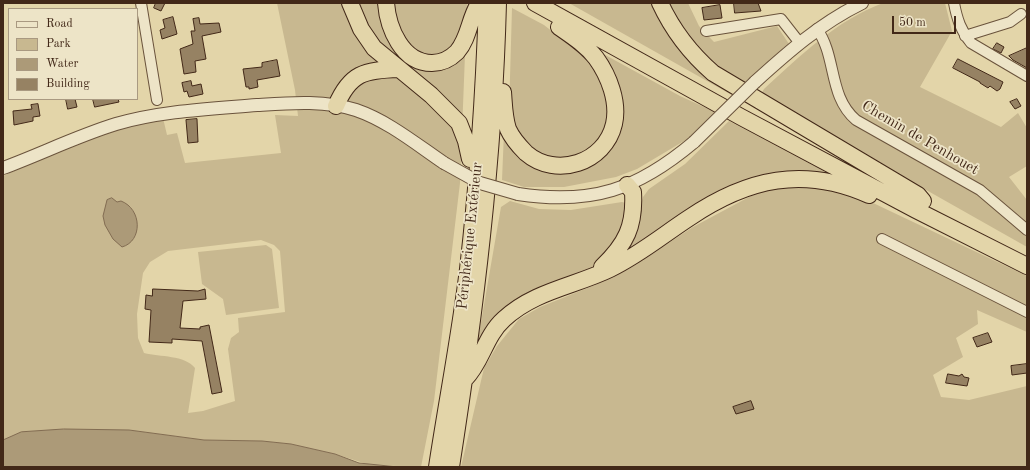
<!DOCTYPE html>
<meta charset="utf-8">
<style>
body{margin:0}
#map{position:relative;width:1030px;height:470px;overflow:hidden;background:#e3d5a9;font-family:"Old Standard TT",serif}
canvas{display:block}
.frame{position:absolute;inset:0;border:4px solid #422818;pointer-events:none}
.legend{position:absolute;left:8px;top:8px;width:130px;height:92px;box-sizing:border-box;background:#ede4c7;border:1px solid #a99981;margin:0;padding:5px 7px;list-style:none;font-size:12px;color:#422818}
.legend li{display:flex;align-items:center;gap:8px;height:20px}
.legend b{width:20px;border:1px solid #a99981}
.scale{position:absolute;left:892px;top:16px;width:64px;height:18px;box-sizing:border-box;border:2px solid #422818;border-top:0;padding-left:5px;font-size:12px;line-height:14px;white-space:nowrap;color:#422818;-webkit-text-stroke:3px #ede4c7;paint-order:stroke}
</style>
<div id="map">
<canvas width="1030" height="470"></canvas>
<div class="frame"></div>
<ul class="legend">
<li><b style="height:5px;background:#ede4c7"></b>Road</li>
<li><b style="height:11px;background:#c8b890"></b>Park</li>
<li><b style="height:11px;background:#ac9a78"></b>Water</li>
<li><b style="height:11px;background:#968263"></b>Building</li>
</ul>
<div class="scale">50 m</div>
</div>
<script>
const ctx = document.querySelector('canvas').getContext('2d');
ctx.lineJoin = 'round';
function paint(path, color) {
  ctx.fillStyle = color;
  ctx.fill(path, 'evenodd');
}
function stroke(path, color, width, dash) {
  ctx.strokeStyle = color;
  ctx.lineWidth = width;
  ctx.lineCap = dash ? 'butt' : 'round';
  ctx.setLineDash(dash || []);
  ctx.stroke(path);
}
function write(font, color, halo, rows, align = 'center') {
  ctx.font = font + ' "Old Standard TT",serif';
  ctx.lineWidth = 3.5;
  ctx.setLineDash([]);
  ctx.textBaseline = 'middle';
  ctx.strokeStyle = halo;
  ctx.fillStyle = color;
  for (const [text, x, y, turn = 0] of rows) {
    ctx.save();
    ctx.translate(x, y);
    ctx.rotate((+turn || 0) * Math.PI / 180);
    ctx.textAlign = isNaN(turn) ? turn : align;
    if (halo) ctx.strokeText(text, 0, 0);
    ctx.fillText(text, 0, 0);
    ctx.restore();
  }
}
paint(new Path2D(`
 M277 3H467L460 183 434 401 421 467 370 465 335 454 291 444 262 441 204 440 129 430 3 440V176L64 149 122 126 163 118 167 135 177 133 185 163 281 153 275 115 298 116 295 90ZM261 240 274 245 280 251 285 312 238 318 239 332 231 338 228 349 235 401 203 411 188 413 195 368C185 355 160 357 144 353L138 338 137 314 143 273 150 262 168 251Z
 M569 3H653C676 48 688 64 731 92L730 94Z
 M669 3H688L699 26 714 42 777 26 789 44 742 85C712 64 682 39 669 3Z
 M883 3H945L952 31 920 87 1001 127 1018 113 1027 128V166L1009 177 1027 200V247L760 96 764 89C800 56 837 20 883 3Z
 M512 8 544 25 558 36 561 33 598 68 609 108 604 136 594 148 568 162 532 152 519 138 509 112Z
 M598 51 680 96 715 112 689 138 637 169 616 177 564 187H524L502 180 504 132 515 152 581 167 619 120Z
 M729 121 827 173 770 175 623 256 635 227 643 197 649 189 685 164Z
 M811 185 871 202 1027 276V332L977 310 978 324 956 338 963 357 933 375 941 397 969 400 1027 386V467H461L484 368 497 346 519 319 540 307 595 285 632 267 693 227 762 190Z
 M510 201 539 209 571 210 622 202 626 203 624 229 606 257 586 272 557 282 481 344 477 345 501 207Z
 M266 245 272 249 279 308 226 315 223 299 202 284 198 252Z`), '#c8b890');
const water = new Path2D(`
 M112 198 117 202 121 201C142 209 143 241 122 247L113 239 105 225 103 216 107 200Z
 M64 429 129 430 204 440 262 441 291 444 335 454 359 463 398 467H3V440L21 432Z`);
paint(water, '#ac9a78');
stroke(water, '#826c52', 1);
const building = new Path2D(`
 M156 3H165L161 11 154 8Z
 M734 3H758L761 11 735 13Z
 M720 5 722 18 704 20 702 8Z
 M173 17 177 34 162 39 160 30 165 28 163 20Z
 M199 18 200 24 219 23 221 32 202 36 206 59 195 61 196 72 184 74 180 49 193 44 191 31H195L193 19Z
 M997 43 1004 47 1001 53 993 49Z
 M1027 48V68L1013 60 1009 56Z
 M958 59 1003 82 1000 89 997 91 990 86 988 88 980 83V82L953 68Z
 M277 60 280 76 257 80 258 87 249 89V87H246L243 69 262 67V63Z
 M191 81 192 86 201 84 203 94 189 97 187 91 184 92 182 83Z
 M66 99H75L77 107 68 109Z
 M93 99H118L119 102 95 107Z
 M1017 99 1021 106 1015 109 1010 102Z
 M38 104 40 116 33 117V121L14 125 13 111 32 109 31 105Z
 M197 119 198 142 188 143 186 120Z
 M153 289 198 291 205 289 206 299 183 301 180 328 200 329V327L209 325 222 392 212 394 202 341 172 339V343L149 342 151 310 145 309 146 295 152 296Z
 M988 333 992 342 977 347 973 338Z
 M1027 364V373L1012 375 1011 366Z
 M948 374 959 376 962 374 964 377 969 378 967 386 946 383Z
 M751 401 754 409 736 414 733 407Z`);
paint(building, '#968263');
stroke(building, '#422818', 1);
const minor = new Path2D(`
 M141 3 157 100
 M954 3C957 19 961 31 971 43L1027 76
 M817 29C837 57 828 96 856 120L980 190 1027 230
 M706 31 781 19 799 42
 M965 36 1010 22 1021 14
 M882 239 1027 312`);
const tertiary = new Path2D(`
 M755 82C788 52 821 23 862 3
 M3 168C41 154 77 136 116 124 161 111 209 109 257 105 289 103 325 100 356 110 388 121 416 144 444 163
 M518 194C592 205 637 190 694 142`);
const trunk = new Path2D(`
 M350 3 361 29 374 48 431 95 459 123 466 141 470 159
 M386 3C388 28 402 63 432 63 441 63 450 59 457 52 469 38 469 20 478 5
 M535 3 741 117 916 210 1027 266
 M660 3C673 31 690 53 713 73L918 195 923 201
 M503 92C504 104 504 117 508 129 512 138 519 146 526 153 556 179 605 163 614 124 619 102 609 76 596 58 586 45 572 36 559 27
 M336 106C350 73 364 70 399 69
 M602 267C626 244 635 226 633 192L627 185
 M465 379C482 362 485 336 504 319 534 291 575 286 610 269 639 255 663 235 689 218 748 178 804 166 869 195
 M437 467C447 401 460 335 468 269 478 181 484 92 487 3
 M451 467C475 313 494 159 498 3`);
stroke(minor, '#6a533c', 12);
stroke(tertiary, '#6a533c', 14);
stroke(trunk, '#422818', 18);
stroke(minor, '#ede4c7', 10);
stroke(tertiary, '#ede4c7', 12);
stroke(trunk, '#e3d5a9', 16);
const tertiaryBridge = new Path2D(`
 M694 142 755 82
 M444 163 480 183 518 194`);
stroke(tertiaryBridge, '#6a533c', 14, []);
stroke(tertiaryBridge, '#ede4c7', 12);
write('15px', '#422818', '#ede4c7', [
 ["Chemin de Penhouet",920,138,30],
 ["Périphérique Extérieur",470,236,-84]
]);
</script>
